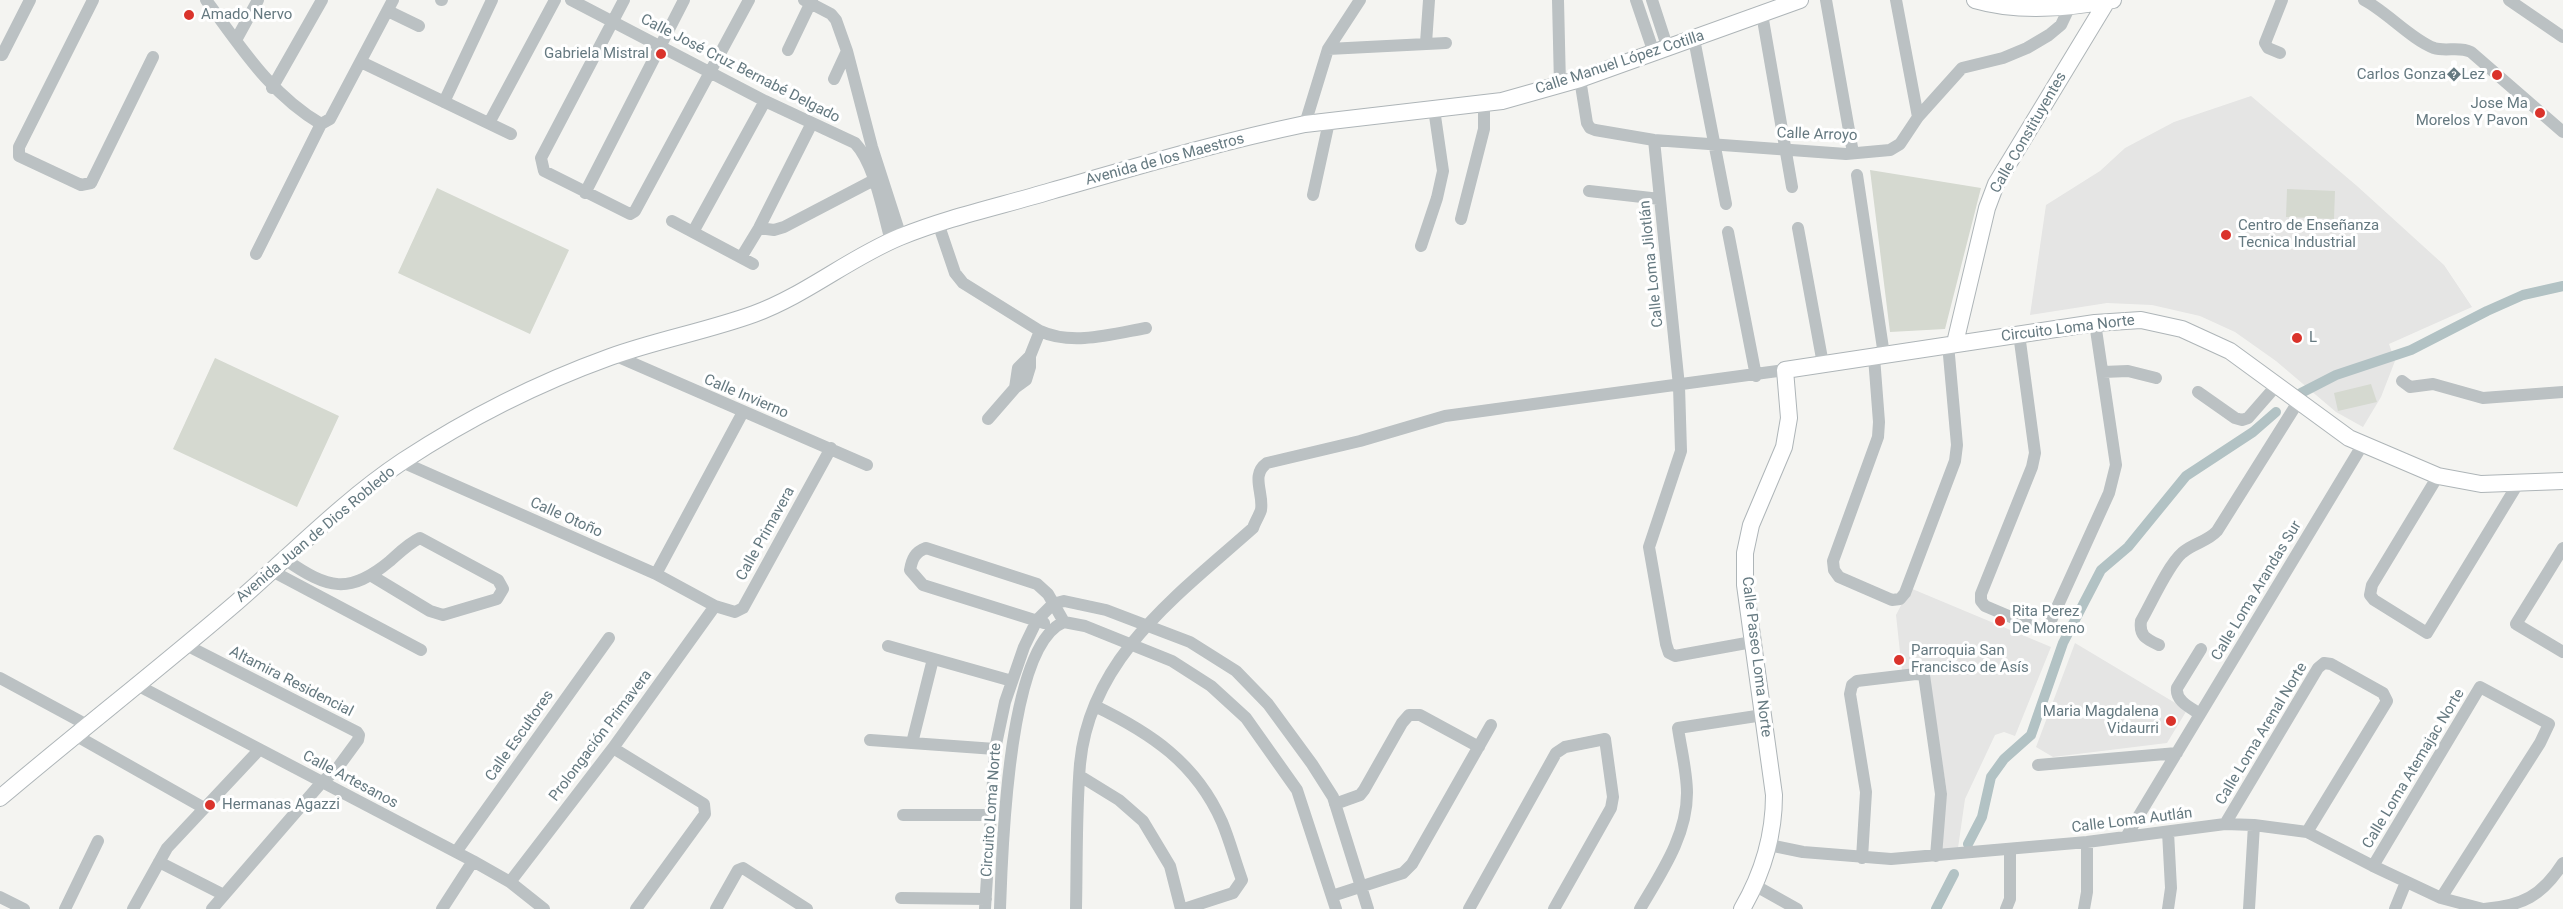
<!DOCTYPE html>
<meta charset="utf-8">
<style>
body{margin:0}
canvas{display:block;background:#f4f4f1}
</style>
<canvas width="2563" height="909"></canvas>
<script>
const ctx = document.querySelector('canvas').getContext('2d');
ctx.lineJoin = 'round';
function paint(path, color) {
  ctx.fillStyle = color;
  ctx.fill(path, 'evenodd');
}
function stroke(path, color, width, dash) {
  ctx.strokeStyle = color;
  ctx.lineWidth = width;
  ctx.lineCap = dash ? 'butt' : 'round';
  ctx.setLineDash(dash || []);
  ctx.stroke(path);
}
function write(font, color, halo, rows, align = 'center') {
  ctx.font = font + ' Roboto,sans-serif';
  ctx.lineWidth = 6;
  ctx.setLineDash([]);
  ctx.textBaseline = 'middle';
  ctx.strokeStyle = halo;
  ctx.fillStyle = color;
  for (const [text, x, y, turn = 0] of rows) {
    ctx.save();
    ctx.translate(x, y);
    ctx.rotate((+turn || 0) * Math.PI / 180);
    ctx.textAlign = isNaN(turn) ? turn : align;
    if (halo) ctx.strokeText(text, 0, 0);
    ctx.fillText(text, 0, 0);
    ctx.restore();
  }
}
paint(new Path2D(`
 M2251 96 2357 186 2444 265 2472 307 2389 344 2395 361 2381 397 2363 427 2336 412 2276 361 2235 332 2200 316 2152 305 2107 303 2030 315 2046 205 2100 171 2125 148 2174 122Z
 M1910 588 2051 647 2015 736 2004 732 1995 735 1965 799 1958 848 1940 850 1947 793 1927 667 1902 671 1896 615Z
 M2075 643 2187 710 2167 743 2053 757 2036 747Z`), '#e5e5e4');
paint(new Path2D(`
 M1870 170 1981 188 1945 329 1890 332Z
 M437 188 569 250 530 334 398 273Z
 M2287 189 2335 191 2334 219 2286 217Z
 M215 358 339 416 297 507 173 449Z
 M2371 384 2377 402 2338 411 2334 393Z`), '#d5d9d0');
stroke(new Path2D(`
 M2301 393 2336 375 2411 350 2487 311 2523 295 2563 286
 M1968 844 1982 817 1991 777 2004 759 2031 735 2063 643 2101 570 2128 547 2186 476 2253 432 2276 412
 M1936 909 1954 874`), '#b2c2c4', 10);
const secondary = new Path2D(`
 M1975 0C2019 13 2068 8 2113 0
 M1955 343 1987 208 1996 184 2107 1
 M0 798C78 732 159 669 237 602 291 555 343 501 403 461 467 419 538 383 610 357 657 340 707 331 754 314 806 295 849 258 900 237 949 217 1001 206 1051 191 1135 167 1219 142 1305 124L1502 101 1580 79 1800 0
 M1742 909C1763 873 1774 837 1774 795L1745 585V553L1751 525 1784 447 1789 418 1785 370 2095 323 2141 320 2182 329 2230 351 2349 438 2438 476 2481 484 2563 481`);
stroke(secondary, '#aeb5b8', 18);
stroke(new Path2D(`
 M93 0 19 147V156L81 185 91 183 153 57
 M206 0C241 47 270 94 321 124
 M441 0H442
 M571 0 765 101 855 143C875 164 883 213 891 241
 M624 0 541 158 544 171 630 214 635 211 749 0
 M804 0 831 14 836 20 847 51 872 147 901 237
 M1558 0 1560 85
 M1636 0 1654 53
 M1652 0 1668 49
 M1826 0 1853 153
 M1896 0 1918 117
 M2364 0C2387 12 2412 40 2434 48 2446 52 2459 46 2471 52L2563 132
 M2509 0 2563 37
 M388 11 419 26
 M1762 14 1792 187
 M1694 39 1726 204
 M236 40 258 0
 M1426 43 1429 0
 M1328 49 1446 43
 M788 50 812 0
 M2280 53 2268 48 2265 43 2282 0
 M2 55 30 0
 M361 62 511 134
 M834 79 847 51
 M1580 79 1587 123 1590 128 1595 130 1654 140 1846 154 1890 150 1900 144 1918 117 1962 68 2003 58 2027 48 2049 35 2061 25 2070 6
 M272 88 322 0
 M444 102 492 0
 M489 123 555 0
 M321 124 330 119 393 0
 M1305 124 1328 49 1360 0
 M1654 140 1679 386 1681 451 1649 547 1666 644 1669 653 1675 656 1752 642
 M1857 175 1884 355
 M1589 191 1660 199
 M585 193 684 0
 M1313 195 1329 122
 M1461 219 1484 129V103
 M672 221 753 264
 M938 223 955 273 963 283 1040 331C1072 346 1113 334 1146 328
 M759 228 774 230 784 227 874 180
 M1798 228 1823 364
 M693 232 765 101
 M1728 232 1756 376
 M1421 246 1437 198 1443 171 1434 109
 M256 254 321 124
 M742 256 759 228 812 123
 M2019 334 2035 453 2032 467 1981 594V601L1985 606 2039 629H2045L2049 625 2109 493 2116 465 2095 323
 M614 355 867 465
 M1874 357 1879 422 1878 437 1833 561 1834 570 1839 577 1892 600 1900 599 1905 593 1955 461 1957 445 1948 344
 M2103 372 2128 371 2156 378
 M2402 381 2410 387 2433 384 2483 398 2563 392
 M1015 388 1018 368 1030 356
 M2198 392 2235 418 2242 420 2248 418 2276 386
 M988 419 1015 388 1026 380 1030 367V356L1040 331
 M402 462 656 574 715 606 735 612 743 608 831 448
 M2438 476 2372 585 2370 595 2374 600 2427 633 2519 482
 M2563 548 2516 624 2563 652
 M286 560C328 589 349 595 390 561 399 553 409 543 420 538L498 580 503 589 497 599 443 615 430 611 372 576
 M272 571 421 650
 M656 574 743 412
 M1044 623 923 585 910 570C912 559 915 552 926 548L1037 584 1048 594 1064 622
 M186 645 357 732 359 735 358 740 336 770 322 782 212 909
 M2159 645C2146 639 2139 636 2141 621 2151 604 2168 565 2182 553 2193 543 2207 542 2217 531L2298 402
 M888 646 1012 681
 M0 678 87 725
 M137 685 473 861 510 882 544 909
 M1095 706C1151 733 1196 763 1222 822 1230 841 1235 861 1242 880L1233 893 1184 909
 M2200 714C2191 708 2175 701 2177 688L2201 649
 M75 735 204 808
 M870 740 995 749
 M912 743 933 659
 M613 748 704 804 705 814 636 909
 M2038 765 2177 753
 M1080 776 1119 800 1143 821 1170 866 1181 909
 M1335 804 1360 795 1364 790 1402 723 1409 715H1420L1479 747
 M903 815H991
 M2225 824 2318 668 2324 663 2331 664 2383 693 2387 701 2307 832
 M2126 837 2363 444
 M1769 845 1803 852 1891 859 2087 842 2225 824 2254 825 2307 832 2373 866 2441 898 2483 909
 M456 852 609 638
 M1862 858 1866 792 1850 694 1852 685 1857 681 1916 674 1924 675 1941 794 1936 856
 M159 862 224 895
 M2373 866 2480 687 2549 724 2540 743 2441 898
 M510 882 613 748 715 606
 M1756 886 1797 909
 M1332 896 1403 873 1412 864 1491 725
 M0 897 24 909
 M901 898 986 899
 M65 909 98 841
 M133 909 167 848 259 750
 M442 909 473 861
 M716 909 738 870 743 868 807 909
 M985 909 995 749 1005 702 1024 647 1037 620 1053 604 1064 601 1106 610 1190 642 1236 671 1268 704 1312 764 1333 797 1368 909
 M1000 909C1002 853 1007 645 1064 622L1085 626 1172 661 1211 686 1246 718 1297 790 1336 909
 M1076 909C1077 861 1076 812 1080 764 1090 657 1179 594 1253 528 1255 522 1259 516 1261 510 1264 493 1250 475 1267 463L1360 441 1445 416 1785 370
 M1469 909 1556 753 1565 747 1605 739 1613 797 1611 808 1554 909
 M1640 909C1661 873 1687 836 1687 793 1687 772 1681 749 1678 728L1763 715
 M2006 909 2010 899V849
 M2084 909 2087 892V842
 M2168 909 2171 888 2168 832
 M2249 909 2254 825
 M2395 909 2406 882
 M2484 909C2522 906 2542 896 2563 863`), '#bbc1c3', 12);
stroke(secondary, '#fff', 16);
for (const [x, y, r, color] of [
 [189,15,6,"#da332b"],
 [661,54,6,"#da332b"],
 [2497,75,6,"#da332b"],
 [2540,113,6,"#da332b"],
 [2226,235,6,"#da332b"],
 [2297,338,6,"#da332b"],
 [2000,621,6,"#da332b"],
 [1899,660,6,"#da332b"],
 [2171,721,6,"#da332b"],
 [210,805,6,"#da332b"]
]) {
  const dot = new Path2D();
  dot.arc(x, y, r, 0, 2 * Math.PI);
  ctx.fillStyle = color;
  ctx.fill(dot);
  stroke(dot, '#fff', 2);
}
write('15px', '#657980', '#fff', [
 ["Amado Nervo",201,15],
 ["Gabriela Mistral",649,54,"right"],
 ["Carlos Gonza�Lez",2485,75,"right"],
 ["Jose Ma",2528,104,"right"],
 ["Morelos Y Pavon",2528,121,"right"],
 ["Centro de Enseñanza",2238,226],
 ["Tecnica Industrial",2238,243],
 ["L",2309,338],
 ["Rita Perez",2012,612],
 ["De Moreno",2012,629],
 ["Parroquia San",1911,651],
 ["Francisco de Asís",1911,668],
 ["Maria Magdalena",2159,712,"right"],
 ["Vidaurri",2159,729,"right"],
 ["Hermanas Agazzi",222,805]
], 'left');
write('15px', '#657980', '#fff', [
 ["Calle Manuel López Cotilla",1620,63,-18],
 ["Calle José Cruz Bernabé Delgado",740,69,27],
 ["Calle Constituyentes",2029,133,-60],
 ["Calle Arroyo",1817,135,2],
 ["Avenida de los Maestros",1165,160,-15],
 ["Calle Loma Jilotlán",1652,264,-96],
 ["Circuito Loma Norte",2068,329,-7],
 ["Calle Invierno",746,397,23],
 ["Calle Otoño",566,518,24],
 ["Calle Primavera",766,534,-61],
 ["Avenida Juan de Dios Robledo",316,535,-40],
 ["Calle Loma Arandas Sur",2257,591,-59],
 ["Calle Paseo Loma Norte",1756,657,83],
 ["Altamira Residencial",291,682,27],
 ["Calle Loma Arenal Norte",2262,734,-59],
 ["Calle Escultores",520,736,-55],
 ["Prolongación Primavera",601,736,-53],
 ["Calle Loma Atemajac Norte",2414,769,-59],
 ["Calle Artesanos",350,780,28],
 ["Circuito Loma Norte",992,810,-86],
 ["Calle Loma Autlán",2132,821,-7]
]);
</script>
